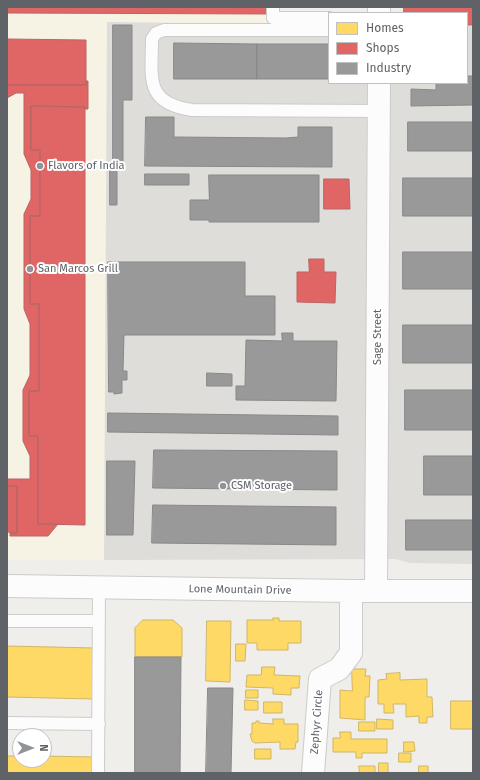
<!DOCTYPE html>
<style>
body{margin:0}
#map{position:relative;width:480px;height:780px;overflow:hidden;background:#efeeea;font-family:"Fira Sans",sans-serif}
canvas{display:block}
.frame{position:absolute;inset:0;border:8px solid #5f6368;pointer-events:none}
.legend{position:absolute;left:328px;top:12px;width:140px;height:72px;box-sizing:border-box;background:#fff;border:1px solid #bfc1c3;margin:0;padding:5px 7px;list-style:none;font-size:12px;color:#5f6368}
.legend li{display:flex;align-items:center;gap:8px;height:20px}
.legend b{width:20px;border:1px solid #bfc1c3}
.north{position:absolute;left:12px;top:728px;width:40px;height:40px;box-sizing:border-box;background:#fff;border:1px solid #bfc1c3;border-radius:50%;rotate:90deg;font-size:11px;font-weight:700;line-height:16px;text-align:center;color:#5f6368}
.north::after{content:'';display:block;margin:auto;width:14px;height:18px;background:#919496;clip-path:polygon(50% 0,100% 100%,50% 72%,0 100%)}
</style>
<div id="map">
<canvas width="480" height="780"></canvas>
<div class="frame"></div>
<ul class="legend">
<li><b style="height:11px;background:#ffd966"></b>Homes</li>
<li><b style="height:11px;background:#e06666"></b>Shops</li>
<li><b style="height:11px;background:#999"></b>Industry</li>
</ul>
<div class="north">N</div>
</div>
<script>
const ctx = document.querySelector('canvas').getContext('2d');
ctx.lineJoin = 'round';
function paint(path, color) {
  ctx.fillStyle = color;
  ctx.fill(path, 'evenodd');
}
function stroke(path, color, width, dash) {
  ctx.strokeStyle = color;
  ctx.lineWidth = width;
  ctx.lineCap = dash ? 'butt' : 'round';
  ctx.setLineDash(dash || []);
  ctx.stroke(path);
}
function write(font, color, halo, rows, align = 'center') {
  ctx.font = font + ' "Fira Sans",sans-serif';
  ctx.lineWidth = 4;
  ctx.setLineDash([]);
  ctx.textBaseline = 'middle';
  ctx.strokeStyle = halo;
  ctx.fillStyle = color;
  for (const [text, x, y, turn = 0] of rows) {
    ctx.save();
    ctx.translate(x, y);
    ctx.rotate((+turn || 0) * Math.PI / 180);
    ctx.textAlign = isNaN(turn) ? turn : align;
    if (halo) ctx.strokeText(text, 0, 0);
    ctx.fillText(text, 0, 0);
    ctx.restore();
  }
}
paint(new Path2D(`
 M7 7H276V24L107 22 104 560H7Z`), '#f7f3e4');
paint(new Path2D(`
 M107 22 329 25V83H467V26H473V564L410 563 396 559 104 560Z`), '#dfddda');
const homes = new Path2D(`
 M273 618H279V621H301V643H288V650H257V643H247V620H273Z
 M143 620H173L182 628V657H135V628Z
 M207 621H231L230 682 206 681Z
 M236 644H246L245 661H236Z
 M7 646 95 648 94 699 7 697Z
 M262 667H275L274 675 300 676 299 688H291V695L273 694V688L246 687 247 675H261Z
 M352 669H366L365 676H370L369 697H365V720L340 718V690L352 691Z
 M400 673V680L427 679V697H432L433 717H427V723H419V716L406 717V704H393L394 713H384V704H378V680L387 679 386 674Z
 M246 690H258V698H246Z
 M245 700 258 701V710H245Z
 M451 701H473V729H451Z
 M264 702H282V713H264Z
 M273 719H284V724H298V742H296L295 749H280V742L255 743 252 741 250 734H252V723H256V721H259V723L273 724Z
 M377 719 393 720V729H377Z
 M359 722H375V731H359Z
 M340 732H351V739H387V753H362V758H356V752H333V738H340Z
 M404 742H414L415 751 404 752Z
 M255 749H271V759H255Z
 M399 753H411V762H399Z
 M7 756H20V760H44V756L93 757V773H7Z
 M379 763H388V773H379Z
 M359 766H375V773H360Z
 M419 766H428V773H419Z`);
paint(homes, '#ffd966');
stroke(homes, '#cfb667', 1);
const shops = new Path2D(`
 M7 7H271V14L7 13Z
 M404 7H473V25H467V13H404Z
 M7 39 86 40V85H7Z
 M86 81H88V109H85V107L31 106V150H40V216H30V304H39V391H29V436H38V524H58L48 536H10V533H17V486H7V479H30V456L23 441V390L30 375V324L24 309V214L31 199V170L24 154V93H16L7 98V85H86Z
 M31 106 85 107V525L38 524V436H29V391H39V304H30V216H40V150H31Z
 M324 179H349L350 209H324Z
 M309 259H324V272H336L335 303 297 302V272H309Z
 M7 486H17V533L7 532Z`);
paint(shops, '#e06666');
stroke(shops, '#b96567', 1);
const industry = new Path2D(`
 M113 25H132V100H123V164H113Z
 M174 43 257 44V79H174Z
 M257 44H329V79H257Z
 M467 76H473V105L411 106V89L436 90V83H467Z
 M146 117H174V137L286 138 298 137V127H332V167L145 166Z
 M408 122H473V151H408Z
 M110 168H117V205H110Z
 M145 174H189V185H145Z
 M209 175H319V222H209V220H190V200H209Z
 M403 178H473V216H403Z
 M403 252H473V289H403Z
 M108 262H245V296H275V335H124L123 371H127V380H122V393L114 394V392H109Z
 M403 325H473V363H403Z
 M282 333H293V341H337L336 401 236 400V386H245L246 340 282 341Z
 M207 373 232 374V386H207Z
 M405 390H473V430H405Z
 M108 413 338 416V435L108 432Z
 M154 450 337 451V490L153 488Z
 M424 456H473V495H424Z
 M107 461H135L133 535H107Z
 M153 505 336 507V545L152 543Z
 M406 520H473V550H406Z
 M135 657H181L180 773H135Z
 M208 688H233L231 773H206Z`);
paint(industry, '#999');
stroke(industry, '#88898a', 1);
const lane = new Path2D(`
 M273 7V18H329
 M329 30H164L156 33 152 39C152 78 144 103 192 110L379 111
 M7 621H99
 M7 723 99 724
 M98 773 99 588`);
const street = new Path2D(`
 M379 13V7
 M7 586 351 591H473
 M376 591 379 83
 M313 773 320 679 339 669 351 653V591`);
stroke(lane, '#cbcccc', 14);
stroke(street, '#cbcccc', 24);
stroke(lane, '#fdfcfc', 12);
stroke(street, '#fdfcfc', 22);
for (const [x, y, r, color] of [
 [40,166,4,"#919496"],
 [30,269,4,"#919496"],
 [223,486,4,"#919496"]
]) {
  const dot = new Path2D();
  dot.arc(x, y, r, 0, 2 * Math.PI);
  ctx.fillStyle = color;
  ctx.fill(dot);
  stroke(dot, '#fff', 1.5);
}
write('11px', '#5f6368', '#fff', [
 ["Flavors of India",48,166],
 ["San Marcos Grill",38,269],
 ["CSM Storage",231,486]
], 'left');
write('11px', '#5f6368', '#fff', [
 ["Sage Street",378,337,-90],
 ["Lone Mountain Drive",240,590,1],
 ["Zephyr Circle",317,722,-86]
]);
</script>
